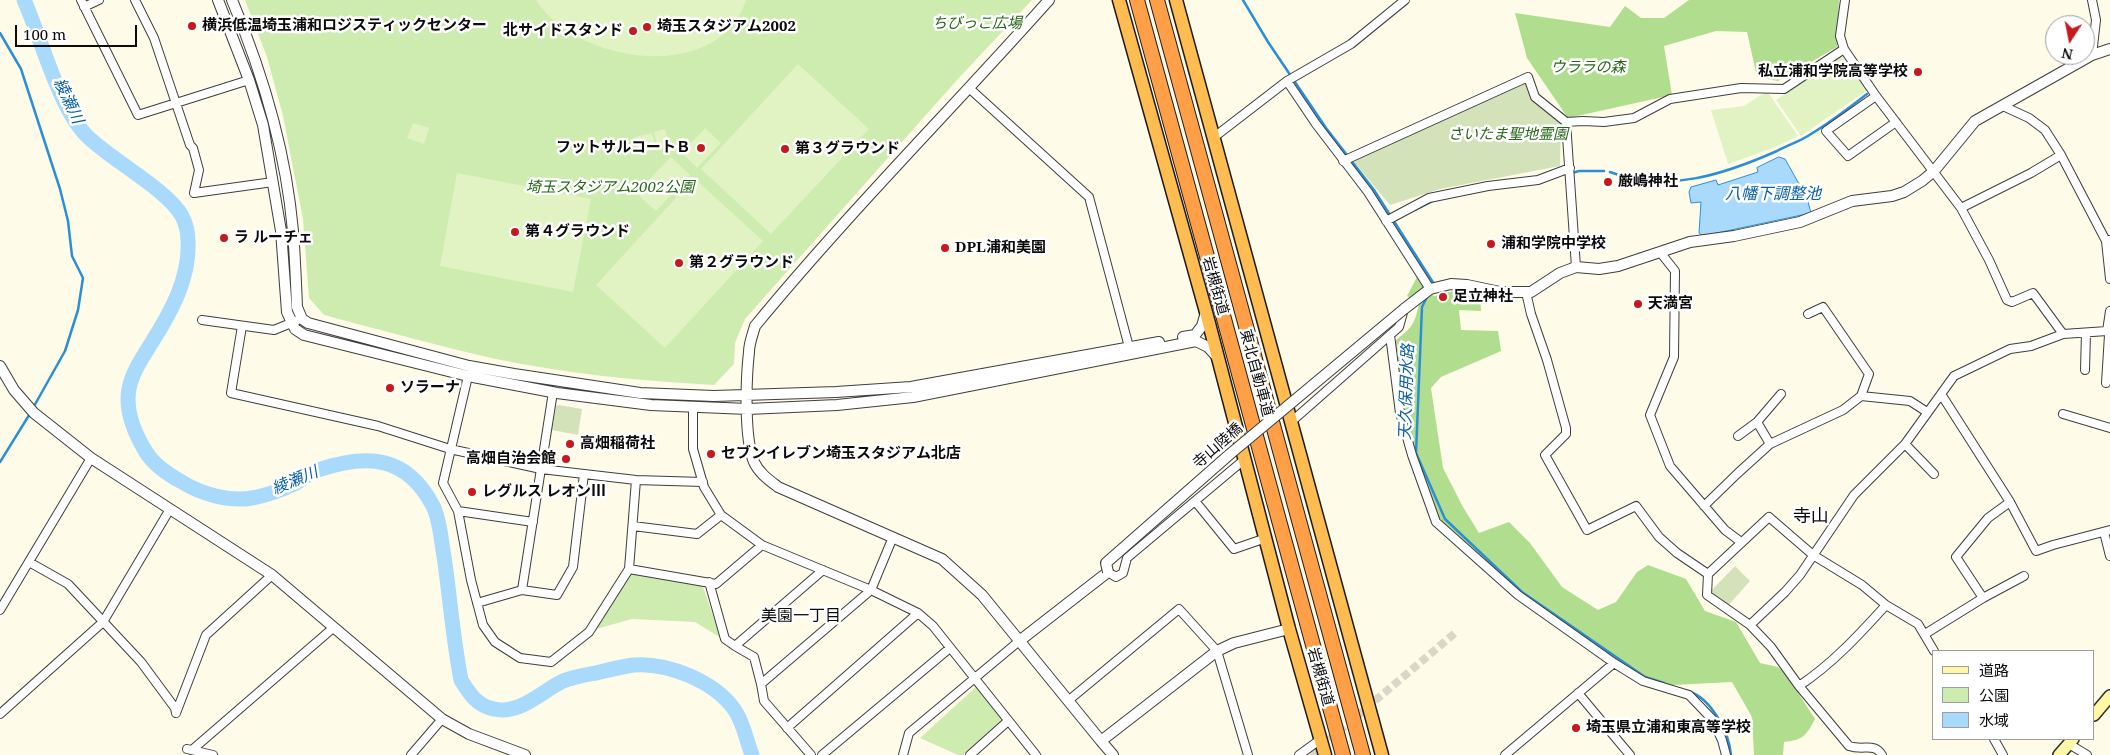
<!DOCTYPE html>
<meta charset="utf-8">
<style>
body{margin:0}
#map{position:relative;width:2110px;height:755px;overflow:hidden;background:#fffbe9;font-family:"Noto Serif","Noto Sans JP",serif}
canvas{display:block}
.legend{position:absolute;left:1932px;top:650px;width:162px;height:90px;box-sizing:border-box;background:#fff;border:1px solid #9d9d9d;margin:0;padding:6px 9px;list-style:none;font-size:15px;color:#0b0b0b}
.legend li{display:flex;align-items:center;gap:10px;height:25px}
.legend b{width:25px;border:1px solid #9d9d9d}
.north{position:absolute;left:2045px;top:15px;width:50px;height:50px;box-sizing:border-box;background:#fff;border:1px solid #9d9d9d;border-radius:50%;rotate:191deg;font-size:14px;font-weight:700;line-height:20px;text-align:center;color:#0b0b0b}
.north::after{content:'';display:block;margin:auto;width:18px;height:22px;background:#c5191e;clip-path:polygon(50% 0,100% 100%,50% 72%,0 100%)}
.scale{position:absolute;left:15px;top:25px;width:122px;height:22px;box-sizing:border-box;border:2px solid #0b0b0b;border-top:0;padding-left:6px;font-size:15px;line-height:18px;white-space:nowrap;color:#0b0b0b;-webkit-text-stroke:4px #fff;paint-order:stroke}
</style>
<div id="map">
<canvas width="2110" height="755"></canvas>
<ul class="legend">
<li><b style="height:6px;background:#fff7a4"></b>道路</li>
<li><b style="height:14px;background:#ceecb0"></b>公園</li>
<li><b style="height:14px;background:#a9dafb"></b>水域</li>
</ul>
<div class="north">N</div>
<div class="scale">100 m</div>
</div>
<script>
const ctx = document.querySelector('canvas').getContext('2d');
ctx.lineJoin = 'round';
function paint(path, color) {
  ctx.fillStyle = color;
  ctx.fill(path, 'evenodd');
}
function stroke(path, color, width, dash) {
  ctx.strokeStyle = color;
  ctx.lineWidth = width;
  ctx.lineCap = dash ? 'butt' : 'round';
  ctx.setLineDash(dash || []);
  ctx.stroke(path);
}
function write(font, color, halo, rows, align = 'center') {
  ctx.font = font + ' "Noto Serif","Noto Sans JP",serif';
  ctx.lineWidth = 5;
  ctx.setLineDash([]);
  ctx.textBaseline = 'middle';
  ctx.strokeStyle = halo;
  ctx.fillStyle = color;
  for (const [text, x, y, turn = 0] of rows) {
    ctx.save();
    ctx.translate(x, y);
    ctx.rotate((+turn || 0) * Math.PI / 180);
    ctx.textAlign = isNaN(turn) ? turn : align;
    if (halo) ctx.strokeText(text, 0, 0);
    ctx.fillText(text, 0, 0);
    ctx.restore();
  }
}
paint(new Path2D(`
 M245 0H1032L957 80 745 319 735 343 734 364 714 385C641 381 568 374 496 359 438 346 381 330 324 315L309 298 303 219 283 116 267 57Z
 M630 574 702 584 721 638 695 622 632 619 596 629Z
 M977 686 1003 721 963 755H958L920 738Z`), '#ceecb0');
paint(new Path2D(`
 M1689 0H1839L1837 47 1778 81 1757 77 1747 32 1716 31 1664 46 1672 95 1568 118 1527 58 1515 13 1610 27 1625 6 1641 18H1664Z
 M1417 277 1434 296 1461 289 1480 295 1481 311 1459 310 1461 330 1498 331 1501 351 1441 377 1431 388 1443 468 1463 507 1479 533 1509 522 1530 543 1562 587 1598 610 1616 602 1637 572 1648 565 1686 579 1705 611 1736 622 1760 663 1778 667 1786 674 1815 719C1806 736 1803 740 1784 742L1783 755H1754L1752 717 1732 682 1673 685 1648 688 1616 669 1489 574 1449 539 1407 450 1401 432V383L1395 341C1412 327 1414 326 1419 304L1407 296Z`), '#b0de8e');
paint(new Path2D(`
 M1525 83 1533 101 1561 124 1560 166 1440 189 1390 205 1353 161Z
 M559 405 582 409 578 435 552 430 556 406Z
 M1735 566 1750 581 1727 607 1709 593Z`), '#d4e2b9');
paint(new Path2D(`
 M536 0H746C719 85 576 64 536 0Z
 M1841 55 1867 90 1801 136 1776 100Z
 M798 64 869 129 771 234 701 169Z
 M1767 91 1798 136 1773 148 1728 164 1711 110 1744 106Z
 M413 123 429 128 424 144 407 138Z
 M705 128 721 143 697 168 682 153Z
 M665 129 670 146 658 149 654 132Z
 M652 133 656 149 639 153 635 137Z
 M671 157 690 175 656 211 636 193Z
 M457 173 591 199 573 292 440 266Z
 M694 178 763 241 665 348 596 285Z`), '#e1f2c3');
const water = new Path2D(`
 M1779 157 1785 159 1807 198 1811 213 1703 236 1699 233 1701 202 1691 203 1689 192 1691 187 1716 180 1718 185 1758 172 1757 168Z`);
paint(water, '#a9dafb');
stroke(water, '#2b8fd7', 1);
stroke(new Path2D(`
 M1243 0 1268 42 1326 128 1374 190 1434 284
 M0 33 21 69 60 189 68 221 72 256 83 278 78 310 65 351 33 408
 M1610 172C1666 194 1725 174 1777 151 1788 145 1801 141 1811 134 1831 122 1849 108 1867 94
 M1572 173 1579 171H1604
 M1415 210 1435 200
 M1428 295 1422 307 1416 453 1445 519 1522 592 1645 677 1664 683
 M0 462 31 412
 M1688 691C1711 698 1729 732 1731 755`), '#2b8fd7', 2.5);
stroke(new Path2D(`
 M24 0C41 38 59 108 87 136 111 160 168 190 182 216 186 224 188 233 188 241 190 278 171 312 152 342 143 357 132 372 129 389 125 410 135 434 146 452 154 465 169 475 182 482 201 494 229 502 252 498 265 496 284 489 296 483 303 479 310 472 318 470 368 453 407 456 433 506 440 519 441 541 444 556 450 598 453 639 461 680 469 693 477 706 494 709 520 715 542 691 563 681 573 677 585 675 596 673 608 670 621 667 633 665 667 662 714 681 734 709 744 723 746 740 752 755`), '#a9dafb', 15);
stroke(new Path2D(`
 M1311 755 1455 633`), '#dad7c8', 8, [8, 4]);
const minor = new Path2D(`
 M81 0 138 115 249 80
 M135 0 154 38 190 145 193 148 199 170 194 193 273 182
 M1845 0 1840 36 1844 49 1876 96 1961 208 1989 260 2007 300 2012 302 2033 293 2063 334
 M2092 0 2096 20 2092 55
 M84 7 99 0
 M1287 81 1316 124 1368 192 1430 289
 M969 88 1089 197 1129 347
 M1876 96 1826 131 1848 156 1896 122
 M2003 106 2029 118 2045 130 2061 155 2106 241
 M1566 122 1583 121 1604 122 1634 118 1670 99 1741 88 1784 89 1844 49
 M1213 138 1287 81 1351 44 1405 0
 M1343 161 1528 77 1535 97 1566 122 1576 267
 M1961 208 2031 173 2061 155
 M1386 221 1429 198 1488 186 1538 180 1570 168
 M2110 240 2106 241 2110 279
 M1660 252 1675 271 1674 357 1650 415 1670 466 1725 530 1741 542
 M1526 292 1531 314 1547 360 1566 428V434L1545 455 1587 530 1636 506 1659 537 1677 553 1708 574
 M1808 314 1823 307 1869 374 1861 396
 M202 320 274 330 296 321
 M242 326 231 393 378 426 450 449 541 469 636 480 703 482
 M1390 335 1400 413 1412 455 1436 522 1518 595 1614 663 1643 681 1689 695 1712 719 1722 740 1726 755
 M2085 370 2086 333
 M468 376 443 483 458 511 471 580 483 625 495 642 520 658 551 662 589 632 629 569 636 480
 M2106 383 2109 335
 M1941 394 2010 502 2036 551 2053 545 2110 530
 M693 408V449L704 487 721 515 762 545 871 590 918 613 933 626 1036 755
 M2063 414 2110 428
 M1291 422 1399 327 1404 309
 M1757 422 1770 444
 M1738 436 1757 422 1781 394
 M1905 444 1934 474
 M1195 501 1234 549 1266 538
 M1704 506 1738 473 1770 444 1843 410 1861 396 1910 401 1927 412
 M458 511 533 522
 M633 526 697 534 721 515
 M2104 532 2110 556
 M29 562 68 584 141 662 175 708 176 713
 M629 569 716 584 762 545
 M1108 572 1116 577 1123 573 1127 558 1245 459
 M709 582 725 639 735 646
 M522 590 553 392
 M1983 598 1956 557 1988 518 2010 502
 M477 603 522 590 557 595 573 567 584 474
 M0 610 91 458
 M1750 625 1785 592 1800 575 1854 495 1905 444 1954 376 2010 349 2031 346 2063 334 2107 331 2110 311
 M1925 634 1983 598 2024 576
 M761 684 754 657 735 646 823 570
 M1799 686C1832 664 1859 635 1886 605
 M1578 693 1630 755
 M1069 700 1179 609 1217 651 1248 755
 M176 713 206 635 272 575
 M0 714 103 622 170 509
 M787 728 918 613
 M1994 739 2003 755
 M2069 744 2087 755
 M187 749 213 755
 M192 750 333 628
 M411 755 442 719
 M811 755 764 701 761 684 871 590 893 537
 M822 755 950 648
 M903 755 909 733 1018 642
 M970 755 1008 721
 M1299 755 1321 739
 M1505 755 1614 663
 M1882 755C1874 742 1864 751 1849 746L1799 686 1771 647 1750 625 1707 595 1708 574 1769 517 1813 555 1862 585 1886 605 1918 624 1934 651`);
const tertiary = new Path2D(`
 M218 0 249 80 263 125 281 231 287 312 295 329 304 335 468 376 557 393 651 405 748 409 837 405 913 397 1196 341 1208 347 1218 358
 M232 0C263 74 286 151 293 231 295 256 296 282 297 307L302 319 308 323 469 366 514 374 640 393 714 396 836 392 911 387 1159 342
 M1049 0C952 109 848 213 755 326 753 334 749 343 749 352 746 379 744 438 754 462 759 473 769 480 778 487L942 559 982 595 1101 741 1217 651 1234 643 1289 629
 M1404 309 1430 289 1451 284 1467 285 1500 292H1531L1560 273 1576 267 1599 269 1618 266 1690 242 1734 236 1800 222 1852 201 1892 196 1904 192 1922 181 1934 171 1975 121 2092 55 2110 49
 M1183 337 1195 335 1202 326 1206 312
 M0 366 14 390 34 413 91 458 272 575 442 719 469 734 525 755
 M1018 642 1108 572
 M1101 741 1113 755`);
const secondary = new Path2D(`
 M2094 715 2110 696
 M2059 755 2073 739`);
const trunk = new Path2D(`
 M1119 0 1206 312 1289 629 1325 755
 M1176 0 1382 755`);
const motorway = new Path2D(`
 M1137 0 1343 755
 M1157 0 1363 755`);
stroke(minor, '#3e3e3e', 10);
stroke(tertiary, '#3e3e3e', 12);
stroke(secondary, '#2d2d2d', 14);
stroke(trunk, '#1c1c1c', 15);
stroke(motorway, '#1c1c1c', 16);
stroke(minor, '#fff', 8);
stroke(tertiary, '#fff', 10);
stroke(secondary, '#fff7a4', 11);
stroke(trunk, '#ffbc50', 12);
stroke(motorway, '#ff9f47', 14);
const tertiaryBridge = new Path2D(`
 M1108 572 1106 563 1230 454 1404 309`);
stroke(tertiaryBridge, '#3e3e3e', 12, []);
stroke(tertiaryBridge, '#fff', 10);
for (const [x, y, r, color] of [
 [192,26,5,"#c5191e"],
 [647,27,5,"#c5191e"],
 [633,31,5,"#c5191e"],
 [1918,72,5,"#c5191e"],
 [701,148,5,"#c5191e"],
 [785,149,5,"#c5191e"],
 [1608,182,5,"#c5191e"],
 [515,232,5,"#c5191e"],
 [224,238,5,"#c5191e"],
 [1491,244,5,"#c5191e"],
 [945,248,5,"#c5191e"],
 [679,263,5,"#c5191e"],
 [1443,297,5,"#c5191e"],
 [1638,304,5,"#c5191e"],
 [390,388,5,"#c5191e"],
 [570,444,5,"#c5191e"],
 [711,454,5,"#c5191e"],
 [566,459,5,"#c5191e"],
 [472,492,5,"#c5191e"],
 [1576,728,5,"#c5191e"]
]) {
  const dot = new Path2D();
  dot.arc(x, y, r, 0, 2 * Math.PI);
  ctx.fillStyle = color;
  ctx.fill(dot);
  stroke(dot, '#fff', 2);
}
write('italic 15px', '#266717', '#fff', [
 ["ちびっこ広場",977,24],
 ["ウララの森",1588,68],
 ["さいたま聖地霊園",1508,135],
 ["埼玉スタジアム2002公園",610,188]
]);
write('bold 15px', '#0b0b0b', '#fff', [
 ["横浜低温埼玉浦和ロジスティックセンター",202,26],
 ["埼玉スタジアム2002",657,27],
 ["北サイドスタンド",623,31,"right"],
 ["私立浦和学院高等学校",1908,72,"right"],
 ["フットサルコートＢ",691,148,"right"],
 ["第３グラウンド",795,149],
 ["厳嶋神社",1618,182],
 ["第４グラウンド",525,232],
 ["ラ ルーチェ",234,238],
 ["浦和学院中学校",1501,244],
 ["DPL浦和美園",955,248],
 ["第２グラウンド",689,263],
 ["足立神社",1453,297],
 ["天満宮",1648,304],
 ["ソラーナ",400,388],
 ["高畑稲荷社",580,444],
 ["セブンイレブン埼玉スタジアム北店",721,454],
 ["高畑自治会館",556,459,"right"],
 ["レグルス レオンⅢ",482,492],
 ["埼玉県立浦和東高等学校",1586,728]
], 'left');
write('15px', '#0b0b0b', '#fff', [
 ["岩槻街道",1215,286,74],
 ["東北自動車道",1256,373,75],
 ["寺山陸橋",1218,446,-41],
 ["岩槻街道",1320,677,74]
]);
write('italic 16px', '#0c5fa5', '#fff', [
 ["綾瀬川",68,101,65],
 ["八幡下調整池",1773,194],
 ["天久保用水路",1407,392,-88],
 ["綾瀬川",295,481,-23]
]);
write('16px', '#0b0b0b', '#fff', [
 ["美園一丁目",801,616]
]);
write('18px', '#0b0b0b', '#fff', [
 ["寺山",1811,517]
]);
</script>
